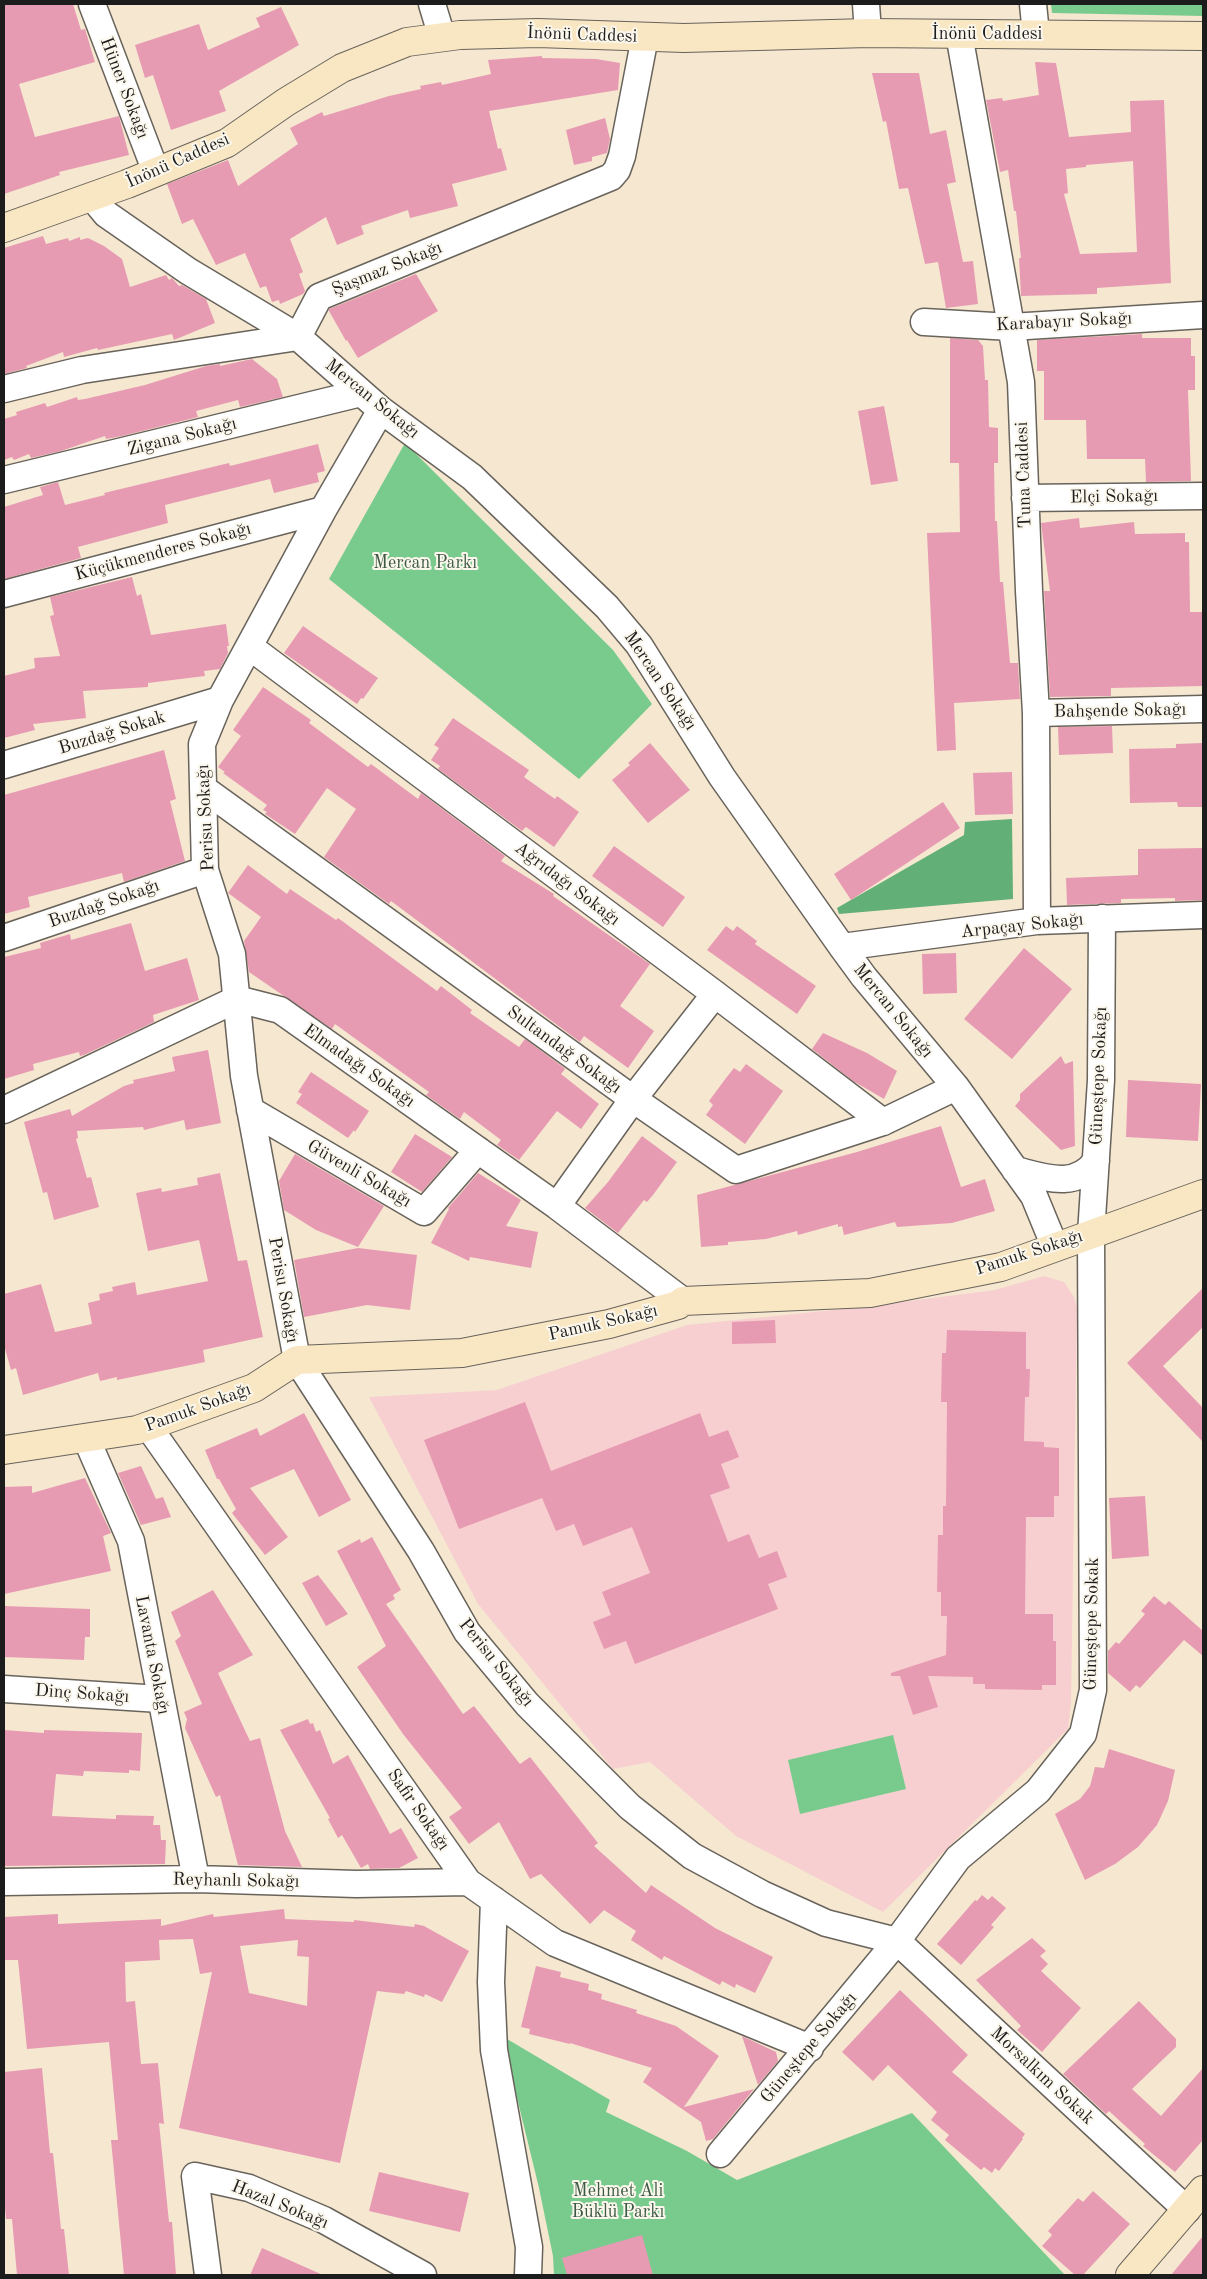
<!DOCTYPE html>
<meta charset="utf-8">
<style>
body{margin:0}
#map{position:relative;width:1207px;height:2279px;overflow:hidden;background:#f6e7d1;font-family:"Old Standard TT",serif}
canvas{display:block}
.frame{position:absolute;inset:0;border:5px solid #1c1c1c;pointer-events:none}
</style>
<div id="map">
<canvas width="1207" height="2279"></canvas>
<div class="frame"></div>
</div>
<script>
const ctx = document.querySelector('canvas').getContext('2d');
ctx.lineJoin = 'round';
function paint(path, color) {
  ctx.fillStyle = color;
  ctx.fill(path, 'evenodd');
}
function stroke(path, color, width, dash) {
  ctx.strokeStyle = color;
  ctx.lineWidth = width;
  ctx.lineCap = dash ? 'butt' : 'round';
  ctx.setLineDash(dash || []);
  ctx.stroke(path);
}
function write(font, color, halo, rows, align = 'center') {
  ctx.font = font + ' "Old Standard TT",serif';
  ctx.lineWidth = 4;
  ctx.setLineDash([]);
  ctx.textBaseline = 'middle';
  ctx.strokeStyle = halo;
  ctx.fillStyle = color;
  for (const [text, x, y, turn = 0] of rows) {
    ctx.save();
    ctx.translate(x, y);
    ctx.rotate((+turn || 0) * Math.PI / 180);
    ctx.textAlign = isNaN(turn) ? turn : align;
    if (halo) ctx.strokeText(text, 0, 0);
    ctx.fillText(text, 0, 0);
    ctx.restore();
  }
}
paint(new Path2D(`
 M1044 1276 1064 1282 1074 1297 1077 1308 1071 1703 1068 1729 883 1912 736 1836 650 1762 613 1769 478 1604 369 1397 497 1390 687 1325 863 1307 995 1290Z`), '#f7cfd0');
paint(new Path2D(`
 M1051 4H1203V16L1052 13Z
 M405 443 613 650 652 704 579 779 329 579Z
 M893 1735 906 1789 800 1814 788 1760Z
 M502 2036 610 2100 606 2112 687 2151 737 2180 912 2113 1065 2275H554L553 2256 539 2188Z`), '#78cb8d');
paint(new Path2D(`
 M1012 819 1013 899 839 914 837 908 964 835 965 822Z`), '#62af78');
paint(new Path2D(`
 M4 4H73L81 30 85 29 95 62 19 84 35 137 119 116 129 155 59 172 60 175 4 194Z
 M281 7 299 45 219 91 226 111 171 130 153 75 145 78 135 45 199 24 208 50 260 27 256 18Z
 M542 56V58L596 59 620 63 618 90 489 111 498 149 501 148 507 170 452 184 458 206 410 218 408 210 361 226 364 234 337 245 326 217 290 239 303 272 299 274 305 291 303 294 280 304 279 300 272 302 266 286 260 288 245 253 216 265 193 219 182 224 167 184 228 160 238 186 298 144 290 128 322 112 324 116 389 96 421 89 420 86 441 82 442 85 491 74 488 60Z
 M1035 62 1056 63 1069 137 1131 132 1130 101 1164 100 1171 283 1097 288V294L1021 296 1019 258H1021L1016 211H1014L1008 170 1000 172 986 100 1002 98 1003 101 1039 95ZM1133 161 1137 252 1080 254 1064 194 1068 193 1066 169 1086 167V165Z
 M872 73H919L930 134 946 130 956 182 947 184 963 262 973 261 978 304 946 308 938 262 925 264 908 188 899 189 886 121 883 122Z
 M605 118 610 139 607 153 592 157V161L574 165 566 130Z
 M43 236 46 244 68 238 69 241 80 237V240L88 238 104 246 122 259 130 287 166 275 169 280 172 278 179 286 182 285 206 299 215 323 174 340 172 334 98 350 97 348 64 357 63 352 26 366 27 368 4 374V248Z
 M416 274 438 311 358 358 347 340 346 341 329 311V309Z
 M1142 334V338H1191V356H1195V390H1188L1191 481 1146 482 1145 459H1087L1086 420H1044V371H1037V340Z
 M950 338 978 340 983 346 985 380H988L989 427 998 428V463H994L995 521H997L1000 582H1003L1010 663H1018L1020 699 954 703 956 750 937 751 927 533 960 532 959 463H950Z
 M252 359 277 379 283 397 240 407 238 400 196 411 198 417 122 436 106 439 105 436 61 451 31 458 29 454 14 460 12 457 4 460V419L17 415 16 412 45 403 47 407 77 397 78 400 85 399 145 385 206 366 220 364V366Z
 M884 406 898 481 871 485 858 411Z
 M318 444 325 471 317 473 319 482 274 493 270 479 165 505 168 523 78 547 81 558 4 579V507L43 495 40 487 58 482 65 505 105 495 104 493 229 463 230 466Z
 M1079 518 1080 528 1134 522 1135 534 1185 533V542H1189L1190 612H1203V686L1111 688V696L1050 697 1044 591H1050L1041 523Z
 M132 577 137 596 141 594 151 635 226 624 229 646H227L228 653 220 669 204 671 205 676 148 683V687L83 691 86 718 33 724 35 730 4 738V676L35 668 34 658 60 656 50 616 54 615 50 597Z
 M303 626 378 678 363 699 361 698 357 704 284 653Z
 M263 687 311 720 309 723 368 767 371 764 418 799 421 793 505 856 501 861 554 894 553 896 650 964 620 1006 654 1031 628 1068 584 1036 580 1042 391 901 389 904 324 857 356 809 327 788 295 834 265 814 267 812 263 810 267 805 223 773 225 772 218 767 241 736 233 730Z
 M453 718 529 770 524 777 555 799 557 796 579 812 554 847 526 827 522 831 438 769 440 766 431 760 439 748 434 745Z
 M1112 726 1113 753 1059 755 1058 727Z
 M650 743 690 790 648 823 612 780 630 765 628 763Z
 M1203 743V807H1178L1177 802 1130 803 1129 749 1176 748V744Z
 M164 750 176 799 170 801 185 861 124 882 122 873 28 897 30 907 4 914V795Z
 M1012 772 1013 814 975 815 973 773Z
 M943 802 960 828 851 900 834 874Z
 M614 846 685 897 663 927 592 876Z
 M1203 848V900L1175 901V898L1121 899V903L1067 905 1066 878 1138 875V849Z
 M248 865 287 894 290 889 336 920 338 918 437 991 441 986 472 1010 470 1013 519 1047 525 1039 563 1067 565 1069 561 1074 599 1104 581 1129 557 1111 519 1160 497 1145 501 1140 464 1112 460 1119 426 1095 429 1092 335 1024 332 1029 249 972 244 941 261 917 228 893Z
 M131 923 145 971 187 958 199 1000 153 1015 154 1022 84 1055 80 1056 79 1052 33 1064 34 1070 4 1079V957L41 948 40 943 70 934 71 940Z
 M726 926 733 931 737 926 757 941 755 944 816 986 797 1014 707 950Z
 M1024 948 1072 989 1012 1059 964 1019Z
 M956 953 957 993 923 994 922 954Z
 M823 1033 867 1053 897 1071 884 1099 853 1081 812 1049Z
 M208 1050 221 1123 186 1130 184 1120 144 1130 143 1127 77 1131 78 1138 76 1139 87 1178 91 1177 99 1207 54 1220 47 1192 43 1193 24 1122 70 1109 72 1116 124 1086 134 1083 133 1080 175 1071 172 1057Z
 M1061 1056 1065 1064 1073 1061 1075 1146 1061 1150 1015 1106 1020 1100V1094Z
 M746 1064 783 1091 745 1144 706 1115 713 1105 709 1101 726 1078 734 1068 740 1072Z
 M311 1072 369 1111 355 1132 354 1130 348 1138 296 1103 302 1094 298 1092Z
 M1128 1080 1201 1084 1198 1141 1126 1137Z
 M941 1126 961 1187 985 1179 995 1211 952 1223 897 1227 895 1222 844 1235 842 1226 838 1227V1224L798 1235 797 1231 766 1239 728 1242V1245L701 1247 697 1195 857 1152Z
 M415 1134 452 1157 422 1192 391 1172Z
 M642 1136 677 1162 653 1195 647 1202 644 1200 618 1233 585 1208 608 1182Z
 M295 1154 384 1206 358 1247 316 1230 284 1210 279 1181Z
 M220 1173 238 1261 247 1260 263 1337 203 1350 205 1362 117 1380V1377L100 1381 98 1373 23 1395 16 1368 11 1370 4 1345V1294L41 1284 55 1332 92 1324 88 1303 100 1300 99 1294 113 1291 112 1287 135 1282 137 1295 208 1281 199 1240 148 1251 136 1193 161 1188 162 1192 198 1185 197 1178Z
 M478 1173 521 1200 506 1226 538 1232 531 1268 470 1257 469 1261 431 1243 449 1209 448 1208Z
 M358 1248 417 1255 410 1310 367 1305 304 1317 294 1260Z
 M1203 1288V1327L1163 1366 1203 1408V1442L1127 1363Z
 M775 1320 776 1343 732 1344V1322Z
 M947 1330 1026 1332V1369H1030L1029 1397H1025L1024 1441 1044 1442V1447L1059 1448V1496H1054V1517H1026L1025 1614H1053V1641H1056V1685H1042V1690L985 1689V1684H973V1677L928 1676 938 1707 913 1715 900 1676H891V1673L946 1655 947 1616H941V1592H937L938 1535H943V1506H946L947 1402H941L942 1353H946Z
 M525 1402 551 1471 700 1413 709 1437 728 1430 739 1457 721 1464 730 1488 710 1495 728 1542 749 1534 759 1558 777 1551 787 1577 768 1584 778 1609 635 1664 626 1641 604 1649 593 1622 611 1615 602 1592 650 1573 632 1527 583 1546 574 1524 556 1531 542 1498 459 1529 424 1440Z
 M304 1413 351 1500 319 1517 294 1469 250 1488 288 1537 265 1555 232 1513 236 1509 219 1479H217L205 1450 257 1428 260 1436Z
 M141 1466 156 1499 163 1497 171 1517 141 1525 118 1473Z
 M85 1478 111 1533 103 1536 111 1571 4 1594V1487L32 1486V1493Z
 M1145 1496 1149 1556 1112 1559 1109 1498Z
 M372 1537 401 1590 393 1595 395 1599 386 1604 463 1714 474 1706 520 1764 530 1757 598 1843 594 1846 646 1893 651 1885 715 1928 773 1957 755 1993 736 1984 735 1988 722 1981 720 1985 664 1956 662 1960 631 1940 636 1931 604 1910 590 1924 541 1874 530 1879 499 1822 469 1844 449 1817 462 1808 403 1734 357 1667 386 1646 337 1551 360 1539 361 1543Z
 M318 1575 348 1614 326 1626 302 1583Z
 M213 1590 253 1655 218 1673 250 1741 260 1738 285 1831 302 1867 238 1865 220 1795 216 1797 185 1728 187 1719 184 1712 202 1704 175 1641 181 1636 171 1612Z
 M1154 1596 1165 1605 1169 1601 1203 1631V1656L1184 1640 1140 1688 1136 1685 1130 1692 1108 1673V1651L1116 1642 1119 1644 1145 1614 1141 1611Z
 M4 1606 90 1609V1637H85L84 1660 4 1657Z
 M308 1719 310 1724 313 1723 316 1732 320 1730 333 1764 348 1755 390 1834 401 1828 418 1858 399 1868 370 1869 368 1864 361 1868 342 1835 338 1838 328 1819 330 1818 280 1730Z
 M4 1730 44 1733V1730L142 1733 140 1771 129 1770V1773L84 1771 83 1776 56 1774 52 1816 116 1819V1815L154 1816 153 1825H160L161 1840H166L165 1864 4 1866Z
 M1109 1749 1175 1770 1168 1801 1157 1825 1138 1847 1115 1864 1085 1880 1055 1814 1080 1799 1090 1786 1095 1767 1104 1768Z
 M982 1895 988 1900 992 1896 1006 1908 991 1925 994 1927 961 1965 937 1944 975 1900 977 1901Z
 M284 1909 285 1919 354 1922V1920L414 1927 415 1924 424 1926 469 1951 442 2002 425 1994 424 1997 406 1991 404 1994 377 1991 340 2163 179 2128 212 1972 200 1974 193 1939 159 1940 160 1960 125 1962 126 2002 135 2001 141 2064 158 2063 164 2124 159 2123 169 2222H172L176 2275H124L111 2140H118L109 2042 27 2049 18 1960H4V1917L58 1914V1924L161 1919V1926L213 1914 214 1917ZM298 1940 297 1956 309 1957 307 2006 249 1993 240 1946Z
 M1032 1938 1046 1951 1040 1956 1048 1964 1041 1971 1081 2008 1042 2052 1017 2030 1021 2026 976 1980Z
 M536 1966 561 1972 560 1977 589 1984 588 1990 602 1994 601 1999 637 2010 636 2013 676 2026 719 2056 684 2107 754 2089 713 2139 706 2141 701 2122 643 2082 652 2068 570 2043V2044L529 2034 530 2029 521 2027Z
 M900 1990 968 2055 952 2072 1025 2134 1022 2138 1023 2139 999 2171 995 2168 992 2173 984 2167 981 2170 945 2140 949 2135 931 2120 937 2112 888 2065 873 2081 842 2052Z
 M1139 2001 1176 2039V2047L1132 2089 1161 2116 1203 2068V2140L1175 2172 1143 2146 1145 2144 1109 2111 1106 2114 1063 2074Z
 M742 2036 776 2052 778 2061 758 2085Z
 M42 2068 50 2153H53L61 2229H64L69 2275H17L12 2219H6L4 2196V2072Z
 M379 2172 469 2193 460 2232 369 2211Z
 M1093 2191 1130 2224 1083 2275H1075L1042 2246 1052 2235 1048 2231 1078 2198 1083 2202Z
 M642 2235 653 2275H567L562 2258Z
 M1203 2236V2275H1171Z
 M262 2248 323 2275H250Z`), '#e79bb2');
const street = new Path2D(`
 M92 4 156 172
 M432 4 442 37
 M866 4 868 33
 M1033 4 1036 34
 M959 34 1021 382 1029 591 1036 713 1037 921
 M92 197 106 214 188 271 298 337 381 410 472 477 607 607 639 645 722 777 842 947 864 977 956 1087 1034 1196 1055 1247
 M924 322 1011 327 1203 315
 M4 389 82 370 298 337 319 297 611 177 617 170 622 156 645 37
 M381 410 323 510 220 700 202 744 205 870 232 954 244 1076 297 1360 421 1551 467 1632 527 1704 630 1807 692 1856 762 1894 826 1923 897 1941 1187 2210
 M4 480 361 393
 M1025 498 1203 496
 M4 594 323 510
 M250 647 715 994 883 1122
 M1036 713 1203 709
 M4 765 220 700
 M204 789 633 1099 736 1170 883 1122 956 1087
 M4 938 205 870
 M842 947 1037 921 1203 915
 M4 1110 237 999 280 1010 557 1206 683 1301
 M250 1110 424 1212 478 1150
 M1015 1170C1044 1177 1076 1190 1096 1161
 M557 1206 633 1099 715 994
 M148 1426 468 1882 555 1943 810 2048
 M86 1438 131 1541 196 1879
 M4 1689 160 1699
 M4 1882 196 1879 356 1884 468 1882
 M494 1900 491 1982 494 2050 529 2247 528 2275
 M720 2154 897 1941 958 1858 1038 1791 1083 1734 1093 1690 1091 1234 1101 1080 1102 918
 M208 2275 195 2176 249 2188 324 2220 423 2275`);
const secondary = new Path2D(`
 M4 228 127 184 227 143 286 102 342 68 407 42 460 35 538 33 684 38 868 33 1203 36
 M4 1450 137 1430 254 1388 297 1360 462 1353 609 1324 678 1305 683 1301 870 1293 1001 1267 1203 1194
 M1130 2275 1203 2190`);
stroke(street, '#68635b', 29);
stroke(secondary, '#68635b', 30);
stroke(street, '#fff', 26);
stroke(secondary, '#f9e7c3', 28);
write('18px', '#1c1c1c', '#fbf7ec', [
 ["İnönü Caddesi",987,34],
 ["İnönü Caddesi",582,35,2],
 ["Hüner Sokağı",124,88,69],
 ["İnönü Caddesi",178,161,-24],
 ["Şaşmaz Sokağı",387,269,-22],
 ["Karabayır Sokağı",1064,322,-3],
 ["Mercan Sokağı",372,399,39],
 ["Zigana Sokağı",182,437,-14],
 ["Tuna Caddesi",1024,475,-92],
 ["Elçi Sokağı",1114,497,-1],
 ["Küçükmenderes Sokağı",163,552,-15],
 ["Mercan Sokağı",660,681,56],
 ["Bahşende Sokağı",1120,711,-1],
 ["Buzdağ Sokak",112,733,-17],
 ["Perisu Sokağı",206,818,-93],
 ["Ağrıdağı Sokağı",567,884,37],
 ["Buzdağ Sokağı",104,904,-19],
 ["Arpaçay Sokağı",1022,926,-6],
 ["Mercan Sokağı",893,1011,51],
 ["Sultandağ Sokağı",564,1050,36],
 ["Elmadağı Sokağı",359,1066,35],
 ["Güneştepe Sokağı",1099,1076,-88],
 ["Güvenli Sokağı",359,1174,30],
 ["Pamuk Sokağı",1029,1253,-18],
 ["Perisu Sokağı",283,1290,80],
 ["Pamuk Sokağı",603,1323,-13],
 ["Pamuk Sokağı",198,1408,-20],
 ["Güneştepe Sokak",1092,1624,-89],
 ["Lavanta Sokağı",152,1655,79],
 ["Perisu Sokağı",496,1663,51],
 ["Dinç Sokağı",82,1694,4],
 ["Safir Sokağı",418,1810,55],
 ["Reyhanlı Sokağı",236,1881,1],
 ["Güneştepe Sokağı",809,2048,-50],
 ["Morsalkım Sokak",1042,2076,43],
 ["Hazal Sokağı",280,2205,22]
]);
write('18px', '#3c5944', '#fbf7ec', [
 ["Mercan Parkı",425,563],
 ["Mehmet Ali",618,2191],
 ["Büklü Parkı",618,2212]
]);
</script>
